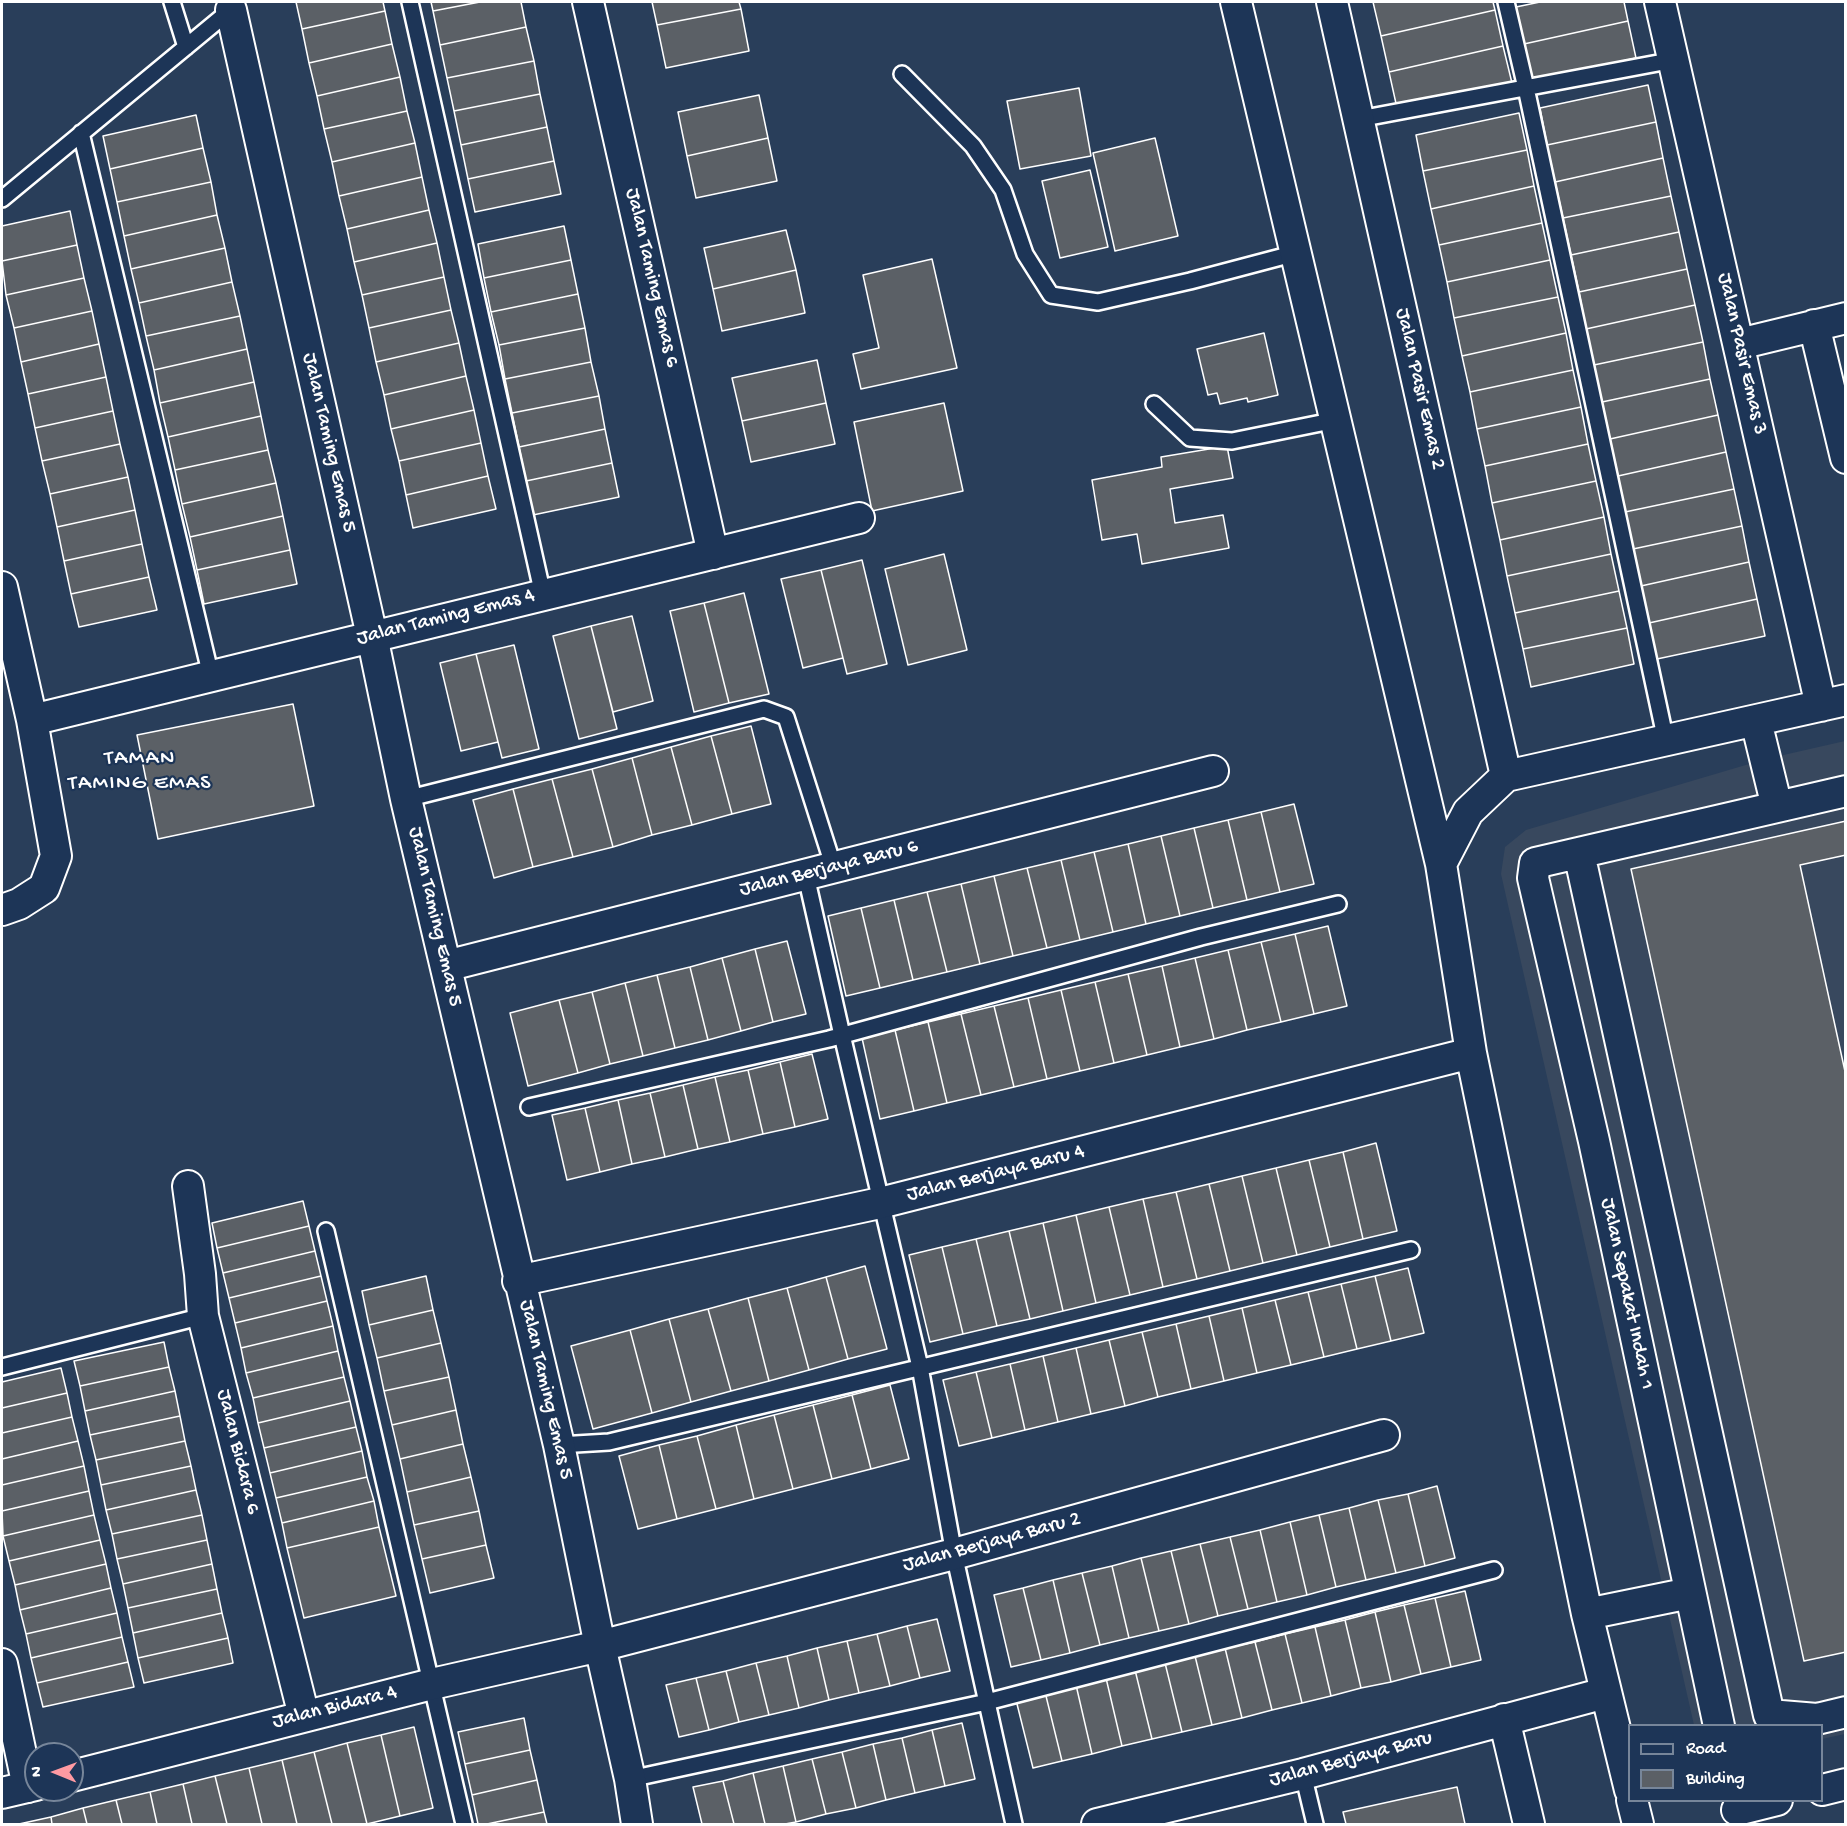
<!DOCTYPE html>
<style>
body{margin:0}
#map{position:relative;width:1847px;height:1826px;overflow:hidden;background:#293e5a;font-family:"Gochi Hand",sans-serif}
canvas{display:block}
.frame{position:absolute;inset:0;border:3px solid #fff;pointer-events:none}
.legend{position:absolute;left:1628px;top:1724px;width:195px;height:78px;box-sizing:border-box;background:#1d3557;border:2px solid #77869a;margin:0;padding:8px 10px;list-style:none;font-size:18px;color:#fff}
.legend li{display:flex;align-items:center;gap:12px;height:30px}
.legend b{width:30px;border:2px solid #77869a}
.north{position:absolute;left:24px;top:1742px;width:60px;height:60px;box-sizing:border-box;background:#1d3557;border:2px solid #77869a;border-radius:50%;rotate:271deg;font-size:16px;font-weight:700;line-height:24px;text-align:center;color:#fff}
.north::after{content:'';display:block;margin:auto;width:21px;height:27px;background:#ff9aa2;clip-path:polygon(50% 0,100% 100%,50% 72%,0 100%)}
</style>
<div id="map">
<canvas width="1847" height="1826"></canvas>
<div class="frame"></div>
<ul class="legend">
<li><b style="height:8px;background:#1d3557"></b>Road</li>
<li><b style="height:16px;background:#5b6066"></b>Building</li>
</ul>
<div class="north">N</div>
</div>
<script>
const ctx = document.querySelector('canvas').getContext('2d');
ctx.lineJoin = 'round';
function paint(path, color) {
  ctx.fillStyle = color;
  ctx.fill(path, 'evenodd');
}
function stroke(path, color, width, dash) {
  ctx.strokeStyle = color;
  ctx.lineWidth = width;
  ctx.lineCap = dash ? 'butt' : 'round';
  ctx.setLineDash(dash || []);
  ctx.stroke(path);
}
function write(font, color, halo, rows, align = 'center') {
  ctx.font = font + ' "Gochi Hand",sans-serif';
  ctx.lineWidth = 4.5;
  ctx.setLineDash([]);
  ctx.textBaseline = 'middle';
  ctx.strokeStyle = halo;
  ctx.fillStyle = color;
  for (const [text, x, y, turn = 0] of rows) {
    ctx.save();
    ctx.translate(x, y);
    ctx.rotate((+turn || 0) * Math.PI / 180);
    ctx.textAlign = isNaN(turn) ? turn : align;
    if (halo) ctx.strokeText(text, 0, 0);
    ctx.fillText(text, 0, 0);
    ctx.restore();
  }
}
paint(new Path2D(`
 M1845 741V1734L1822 1739V1726L1694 1725 1501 874 1505 847 1526 830 1766 759Z`), '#38485e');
const building = new Path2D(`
 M296 2H383L385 11 302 29Z
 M431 2H480L433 11Z
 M480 2H521L526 27 440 45 433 11Z
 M652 2H739L741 9 657 25Z
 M1373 2H1493L1495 10 1381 36Z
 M1540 2H1624L1628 21 1524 44 1516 7Z
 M741 9 749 51 666 68 657 25Z
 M1495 10 1503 46 1389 72 1381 36Z
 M385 11 392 44 309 63 302 29Z
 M1628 21 1636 58 1532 81 1524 44Z
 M526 27 534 61 447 78 440 45Z
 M392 44 400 77 317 96 309 63Z
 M1503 46 1512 83 1397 108 1389 72Z
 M534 61 540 94 454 111 447 78Z
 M400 77 407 111 324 129 317 96Z
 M1648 85 1656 122 1547 145 1540 108Z
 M1079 88 1091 156 1020 169 1007 101Z
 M540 94 547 127 461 145 454 111Z
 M759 95 768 138 687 156 678 112Z
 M407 111 415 143 332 162 324 129Z
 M1519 113 1527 150 1423 171 1416 135Z
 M196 115 203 148 110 169 103 136Z
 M1656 122 1663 158 1555 182 1547 145Z
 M547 127 554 161 468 179 461 145Z
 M768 138 777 181 696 198 687 156Z
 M1155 138 1178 236 1115 251 1093 153Z
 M415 143 422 177 339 196 332 162Z
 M203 148 211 182 117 202 110 169Z
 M1527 150 1534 186 1431 209 1423 171Z
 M1663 158 1671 196 1563 218 1555 182Z
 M554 161 561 194 475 212 468 179Z
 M1090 170 1108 247 1060 258 1042 181Z
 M422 177 429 210 347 229 339 196Z
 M211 182 217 215 124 236 117 202Z
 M1534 186 1542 223 1439 245 1431 209Z
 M1671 196 1679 232 1571 255 1563 218Z
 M429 210 437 243 354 262 347 229Z
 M70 211 77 245 2 261V226Z
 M217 215 225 248 131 269 124 236Z
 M1542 223 1550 260 1447 282 1439 245Z
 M564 226 571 260 484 278 478 244Z
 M786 230 796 270 713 289 704 248Z
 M1679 232 1687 269 1579 292 1571 255Z
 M437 243 444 277 362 295 354 262Z
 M77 245 84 278 6 295 2 261Z
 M225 248 232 282 139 303 131 269Z
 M932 259 957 368 861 389 853 354 879 348 863 275Z
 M571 260 578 294 491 312 484 278Z
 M1550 260 1558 297 1454 318 1447 282Z
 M1687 269 1695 305 1586 329 1579 292Z
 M796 270 805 313 722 331 713 289Z
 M444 277 451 310 369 328 362 295Z
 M84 278 92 311 14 328 6 295Z
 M232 282 240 316 146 336 139 303Z
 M578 294 585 328 499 345 491 312Z
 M1558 297 1566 333 1462 356 1454 318Z
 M1695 305 1703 342 1594 365 1586 329Z
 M451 310 459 343 376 362 369 328Z
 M92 311 99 344 21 362 14 328Z
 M240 316 247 349 154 370 146 336Z
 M585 328 591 362 505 379 499 345Z
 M1264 333 1278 395 1248 402 1247 398 1220 404 1217 393 1208 395 1197 349Z
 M1566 333 1573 370 1470 392 1462 356Z
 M1703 342 1710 379 1602 402 1594 365Z
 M459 343 466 376 384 395 376 362Z
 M99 344 106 377 28 394 21 362Z
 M247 349 254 382 160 403 154 370Z
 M817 360 826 403 742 421 732 378Z
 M591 362 599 396 512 413 505 379Z
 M1573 370 1581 407 1477 429 1470 392Z
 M466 376 474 410 391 429 384 395Z
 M106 377 113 411 35 428 28 394Z
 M1710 379 1718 415 1610 439 1602 402Z
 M254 382 261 416 168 437 160 403Z
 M599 396 605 429 519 447 512 413Z
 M826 403 835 444 751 462 742 421Z
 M944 403 963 491 872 511 854 422Z
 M1581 407 1588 444 1485 466 1477 429Z
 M474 410 481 443 399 461 391 429Z
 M113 411 120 444 42 461 35 428Z
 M1718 415 1726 452 1618 476 1610 439Z
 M261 416 268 450 175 470 168 437Z
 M605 429 612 463 526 481 519 447Z
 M481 443 488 476 406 495 399 461Z
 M120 444 128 477 50 494 42 461Z
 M1588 444 1596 481 1492 503 1485 466Z
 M1227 446 1233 478 1170 489 1175 523 1223 515 1229 548 1142 564 1137 534 1102 540 1092 480 1162 467 1161 457Z
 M268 450 276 483 182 504 175 470Z
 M1726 452 1734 489 1625 512 1618 476Z
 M612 463 619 497 533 515 526 481Z
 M488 476 496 509 413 528 406 495Z
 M128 477 135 510 57 527 50 494Z
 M1596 481 1604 517 1500 540 1492 503Z
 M276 483 283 516 190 537 182 504Z
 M1734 489 1742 526 1633 549 1625 512Z
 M135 510 142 544 64 561 57 527Z
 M283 516 290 550 197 570 190 537Z
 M1604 517 1611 554 1507 576 1500 540Z
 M1742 526 1749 562 1641 586 1633 549Z
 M142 544 149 577 71 594 64 561Z
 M290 550 297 584 204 604 197 570Z
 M944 554 967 650 908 665 885 569Z
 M1611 554 1619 591 1515 613 1507 576Z
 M862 560 887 664 847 674 821 570Z
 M1749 562 1757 599 1649 623 1641 586Z
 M821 570 843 658 803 668 781 579Z
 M149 577 157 610 79 627 71 594Z
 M1619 591 1627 628 1523 649 1515 613Z
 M744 593 769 694 729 703 704 603Z
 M1757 599 1765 636 1657 659 1649 623Z
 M704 603 729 703 694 712 670 611Z
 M632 616 653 701 613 712 591 626Z
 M591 626 617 729 579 739 553 636Z
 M1627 628 1634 664 1531 687 1523 649Z
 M514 645 539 749 502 758 476 654Z
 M476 654 498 742 461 751 440 663Z
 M293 704 314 806 158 839 137 735Z
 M751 726 771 804 732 814 711 736Z
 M711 736 732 814 692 825 671 747Z
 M671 747 692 825 652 835 632 758Z
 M632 758 652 835 613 847 592 769Z
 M592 769 613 847 573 857 552 779Z
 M552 779 573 857 533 867 513 789Z
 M513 789 533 867 494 878 473 800Z
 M1294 804 1314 884 1280 892 1261 812Z
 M1261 812 1280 892 1247 900 1228 820Z
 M1228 820 1247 900 1213 908 1194 828Z
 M1846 821V1652L1804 1661 1631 869Z
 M1194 828 1213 908 1180 916 1161 836Z
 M1161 836 1180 916 1146 924 1128 844Z
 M1128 844 1146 924 1113 932 1094 852Z
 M1094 852 1113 932 1080 940 1061 860Z
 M1846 855V1076L1800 865Z
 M1061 860 1080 940 1047 948 1027 868Z
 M1027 868 1047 948 1013 956 994 876Z
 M994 876 1013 956 980 964 961 884Z
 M961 884 980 964 947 972 927 892Z
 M927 892 947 972 913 980 894 900Z
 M894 900 913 980 880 988 861 908Z
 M861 908 880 988 846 996 828 916Z
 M1328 926 1347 1006 1314 1014 1295 934Z
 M1295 934 1314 1014 1281 1022 1261 942Z
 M787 941 806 1014 773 1022 755 949Z
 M1261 942 1281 1022 1247 1030 1228 950Z
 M755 949 773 1022 741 1031 722 958Z
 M1228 950 1247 1030 1214 1039 1195 958Z
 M722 958 741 1031 708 1040 690 967Z
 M1195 958 1214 1039 1180 1047 1162 966Z
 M1162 966 1180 1047 1147 1055 1128 974Z
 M690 967 708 1040 675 1048 657 975Z
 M1128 974 1147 1055 1114 1063 1095 982Z
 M657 975 675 1048 643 1056 625 983Z
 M1095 982 1114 1063 1080 1071 1061 990Z
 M625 983 643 1056 610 1064 592 992Z
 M1061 990 1080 1071 1047 1079 1028 998Z
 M592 992 610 1064 578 1073 559 1000Z
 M1028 998 1047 1079 1014 1087 994 1006Z
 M559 1000 578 1073 528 1086 510 1013Z
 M994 1006 1014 1087 981 1095 961 1014Z
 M961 1014 981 1095 947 1103 928 1022Z
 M928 1022 947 1103 914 1111 895 1030Z
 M895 1030 914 1111 880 1119 862 1038Z
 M812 1054 828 1119 795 1127 780 1062Z
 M780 1062 795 1127 763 1134 748 1070Z
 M748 1070 763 1134 730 1142 715 1077Z
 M715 1077 730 1142 698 1149 683 1085Z
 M683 1085 698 1149 665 1157 650 1093Z
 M650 1093 665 1157 632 1164 618 1100Z
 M618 1100 632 1164 600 1172 585 1108Z
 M585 1108 600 1172 567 1180 552 1115Z
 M1376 1143 1397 1231 1363 1239 1343 1152Z
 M1343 1152 1363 1239 1330 1247 1309 1160Z
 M1309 1160 1330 1247 1297 1255 1276 1168Z
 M1276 1168 1297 1255 1263 1263 1242 1176Z
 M1242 1176 1263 1263 1230 1271 1209 1184Z
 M1209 1184 1230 1271 1197 1279 1176 1192Z
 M1176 1192 1197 1279 1163 1287 1143 1199Z
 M1143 1199 1163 1287 1130 1295 1109 1207Z
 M303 1201 309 1226 217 1248 212 1223Z
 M1109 1207 1130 1295 1096 1303 1076 1215Z
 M1076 1215 1096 1303 1063 1311 1043 1223Z
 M1043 1223 1063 1311 1030 1319 1009 1231Z
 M309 1226 315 1251 223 1273 217 1248Z
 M1009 1231 1030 1319 997 1326 976 1239Z
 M976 1239 997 1326 963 1334 942 1247Z
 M942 1247 963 1334 930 1342 909 1255Z
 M315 1251 321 1276 229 1298 223 1273Z
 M865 1266 887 1349 848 1359 826 1277Z
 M1408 1268 1424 1333 1391 1341 1375 1276Z
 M321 1276 327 1301 235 1323 229 1298Z
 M426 1276 433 1310 369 1325 362 1291Z
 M1375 1276 1391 1341 1357 1349 1341 1284Z
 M826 1277 848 1359 809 1370 787 1288Z
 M1341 1284 1357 1349 1324 1357 1308 1292Z
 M787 1288 809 1370 769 1381 748 1298Z
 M1308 1292 1324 1357 1291 1365 1275 1300Z
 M748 1298 769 1381 731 1391 708 1309Z
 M1275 1300 1291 1365 1257 1373 1242 1308Z
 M327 1301 333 1326 241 1348 235 1323Z
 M1242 1308 1257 1373 1224 1381 1209 1316Z
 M708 1309 731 1391 691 1402 669 1319Z
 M433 1310 441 1343 377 1358 369 1325Z
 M1209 1316 1224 1381 1191 1389 1176 1324Z
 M669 1319 691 1402 652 1413 630 1330Z
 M1176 1324 1191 1389 1158 1397 1142 1332Z
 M333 1326 338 1351 246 1373 241 1348Z
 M630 1330 652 1413 593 1429 571 1346Z
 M1142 1332 1158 1397 1125 1406 1109 1340Z
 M1109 1340 1125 1406 1091 1414 1076 1348Z
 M164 1342 169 1367 80 1386 74 1361Z
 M441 1343 449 1377 384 1391 377 1358Z
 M1076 1348 1091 1414 1058 1422 1043 1356Z
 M338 1351 344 1377 253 1398 246 1373Z
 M1043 1356 1058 1422 1025 1430 1010 1364Z
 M1010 1364 1025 1430 992 1438 976 1372Z
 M169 1367 175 1391 85 1411 80 1386Z
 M61 1368 67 1393 2 1408V1382Z
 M976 1372 992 1438 959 1446 943 1380Z
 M344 1377 350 1401 258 1423 253 1398Z
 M449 1377 456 1410 392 1425 384 1391Z
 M890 1385 909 1459 871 1469 852 1395Z
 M175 1391 180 1416 90 1435 85 1411Z
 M67 1393 72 1417 2 1433V1408Z
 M852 1395 871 1469 832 1479 813 1405Z
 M350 1401 356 1427 264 1448 258 1423Z
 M813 1405 832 1479 793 1489 774 1415Z
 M456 1410 463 1444 400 1459 392 1425Z
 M774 1415 793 1489 754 1499 736 1425Z
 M180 1416 185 1441 96 1460 90 1435Z
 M72 1417 78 1441 2 1459V1433Z
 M736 1425 754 1499 716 1509 697 1436Z
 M356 1427 362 1451 270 1473 264 1448Z
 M697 1436 716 1509 677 1519 659 1445Z
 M78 1441 84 1466 2 1485V1459Z
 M185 1441 191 1466 101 1485 96 1460Z
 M463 1444 471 1477 407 1492 400 1459Z
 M659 1445 677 1519 638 1529 619 1456Z
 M362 1451 367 1477 276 1498 270 1473Z
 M84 1466 89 1491 2 1511V1485Z
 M191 1466 196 1490 106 1510 101 1485Z
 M367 1477 374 1501 282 1523 276 1498Z
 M471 1477 479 1511 414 1525 407 1492Z
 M1437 1486 1455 1558 1425 1566 1408 1494Z
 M196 1490 202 1515 112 1534 106 1510Z
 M89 1491 94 1515 3 1536 2 1511Z
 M1408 1494 1425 1566 1396 1573 1378 1500Z
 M1378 1500 1396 1573 1366 1580 1349 1508Z
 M374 1501 379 1527 287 1548 282 1523Z
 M1349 1508 1366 1580 1336 1587 1319 1515Z
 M479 1511 486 1545 422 1559 414 1525Z
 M94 1515 100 1540 9 1561 3 1536Z
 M202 1515 207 1540 117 1559 112 1534Z
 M1319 1515 1336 1587 1307 1595 1290 1522Z
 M1290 1522 1307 1595 1277 1602 1260 1530Z
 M379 1527 396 1596 304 1618 287 1548Z
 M1260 1530 1277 1602 1248 1609 1230 1537Z
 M1230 1537 1248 1609 1218 1616 1200 1544Z
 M100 1540 106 1564 15 1585 9 1561Z
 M207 1540 212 1564 123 1584 117 1559Z
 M1200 1544 1218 1616 1189 1624 1171 1551Z
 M486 1545 494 1578 430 1593 422 1559Z
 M1171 1551 1189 1624 1159 1631 1141 1558Z
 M1141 1558 1159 1631 1129 1638 1112 1566Z
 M106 1564 111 1588 20 1610 15 1585Z
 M212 1564 217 1589 128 1608 123 1584Z
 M1112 1566 1129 1638 1100 1645 1082 1573Z
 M1082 1573 1100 1645 1070 1653 1053 1580Z
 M1053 1580 1070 1653 1041 1660 1023 1588Z
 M111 1588 117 1613 26 1634 20 1610Z
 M1023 1588 1041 1660 1011 1667 994 1595Z
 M217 1589 222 1613 133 1633 128 1608Z
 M1465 1591 1481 1660 1451 1667 1435 1598Z
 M1435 1598 1451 1667 1421 1674 1404 1605Z
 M1404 1605 1421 1674 1391 1682 1375 1612Z
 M1375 1612 1391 1682 1361 1688 1345 1620Z
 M117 1613 122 1637 31 1658 26 1634Z
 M222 1613 228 1638 138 1658 133 1633Z
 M937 1619 950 1671 920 1678 907 1626Z
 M1345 1620 1361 1688 1331 1696 1315 1627Z
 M907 1626 920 1678 890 1686 877 1634Z
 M1315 1627 1331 1696 1302 1703 1285 1634Z
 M877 1634 890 1686 859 1693 847 1641Z
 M1285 1634 1302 1703 1272 1710 1255 1642Z
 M122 1637 128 1662 37 1683 31 1658Z
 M228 1638 233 1663 144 1683 138 1658Z
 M847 1641 859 1693 829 1700 817 1648Z
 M1255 1642 1272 1710 1242 1718 1225 1648Z
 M817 1648 829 1700 799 1708 787 1656Z
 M1225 1648 1242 1718 1212 1725 1195 1656Z
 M787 1656 799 1708 769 1715 756 1663Z
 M1195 1656 1212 1725 1182 1732 1165 1663Z
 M128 1662 134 1687 43 1707 37 1683Z
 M756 1663 769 1715 739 1722 726 1671Z
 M1165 1663 1182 1732 1152 1739 1135 1670Z
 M1135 1670 1152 1739 1122 1746 1106 1678Z
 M726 1671 739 1722 709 1730 696 1678Z
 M696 1678 709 1730 679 1737 666 1685Z
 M1106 1678 1122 1746 1092 1754 1076 1685Z
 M1076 1685 1092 1754 1062 1761 1045 1692Z
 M1045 1692 1062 1761 1033 1768 1016 1700Z
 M524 1718 530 1750 465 1764 458 1732Z
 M962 1723 975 1779 945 1786 932 1730Z
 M414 1727 433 1808 400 1816 381 1735Z
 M932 1730 945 1786 915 1793 902 1738Z
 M381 1735 400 1816 367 1824 347 1743Z
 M902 1738 915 1793 886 1800 873 1744Z
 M347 1743 367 1824H332L314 1752Z
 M873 1744 886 1800 856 1808 842 1752Z
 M530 1750 537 1780 472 1795 465 1764Z
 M314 1752 332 1824H297L282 1760Z
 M842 1752 856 1808 826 1814 812 1759Z
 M812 1759 826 1814 796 1822 783 1766Z
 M282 1760 297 1824H262L249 1768Z
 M783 1766 796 1822 785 1824H765L753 1773Z
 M249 1768 262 1824H227L215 1776Z
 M753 1773 765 1824H734L723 1781Z
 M215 1776 227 1824H192L183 1784Z
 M537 1780 544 1812 487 1824H478L472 1795Z
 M723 1781 734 1824H702L693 1787Z
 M183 1784 192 1824H157L150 1792Z
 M1457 1787 1465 1824H1346L1343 1812Z
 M150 1792 157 1824H122L116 1800Z
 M116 1800 122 1824H87L83 1808Z
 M83 1808 87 1824H52L51 1817Z
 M544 1812 547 1824H487Z
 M51 1817 52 1824H19Z`);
paint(building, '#5b6066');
stroke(building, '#fff', 1.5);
const lane = new Path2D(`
 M172 2 186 47
 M410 2 543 595
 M1506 2 1526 88 1666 741
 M902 74 973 146 1003 190 1025 254 1051 295 1098 302 1190 281 1296 253
 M1359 119 1674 60
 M81 133 211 676
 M2 199 233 8
 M1154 404 1190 438 1232 441 1336 420
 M406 799 764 709 786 717 834 868
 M806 876 842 1035 920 1367 954 1554 1014 1824
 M529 1107 829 1039 1201 937 1338 904
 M326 1231 464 1824
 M2 1367 203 1316
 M559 1445 609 1442 1411 1250
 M1303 1774 1315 1824
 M630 1779 987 1702 1494 1570`);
const street = new Path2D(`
 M588 2 713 554
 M1236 2 1441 864
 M1332 2 1506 776
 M1660 2 1821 706
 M231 10 372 636 406 799 559 1445 600 1646 630 1779 637 1824
 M1814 325 1846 458
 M1739 344 1846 318
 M2 587 32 720 56 856 44 888 19 904 2 910
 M32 720 859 518
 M1756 721 1777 807
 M1579 853 1769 1715 1817 1719 1846 1712
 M446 966 1213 771
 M188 1186 200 1274 203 1316 304 1716
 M518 1281 880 1203 1471 1053
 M1587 1614 1690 1593
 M2 1664 28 1787
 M1504 1719 1529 1824
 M1719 1726 1594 1141 1533 878 1535 863 1846 791
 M72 1776 432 1684 600 1646 954 1554 1384 1435
 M1630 1790 1587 1614 1471 1053 1441 864 1468 812 1506 776 1846 700
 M1822 1790 1846 1784
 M2 1793 36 1785
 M1632 1800 1638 1824
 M1737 1810 1777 1800
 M1097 1824 1303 1774 1605 1693`);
stroke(lane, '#fff', 20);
stroke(street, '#fff', 34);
stroke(lane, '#1d3557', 15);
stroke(street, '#1d3557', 30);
write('21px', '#fff', '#1d3557', [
 ["Jalan Taming Emas 6",651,278,77],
 ["Jalan Pasir Emas 3",1741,354,77],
 ["Jalan Pasir Emas 2",1419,389,77],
 ["Jalan Taming Emas 5",328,443,77],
 ["Jalan Taming Emas 4",446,618,-14],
 ["Jalan Berjaya Baru 6",829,869,-14],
 ["Jalan Taming Emas 5",434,917,77],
 ["Jalan Berjaya Baru 4",996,1174,-14],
 ["Jalan Sepakat Indah 1",1626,1294,78],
 ["Jalan Taming Emas 5",545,1390,77],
 ["Jalan Bidara 6",237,1452,76],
 ["Jalan Berjaya Baru 2",992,1543,-15],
 ["Jalan Bidara 4",335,1708,-14],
 ["Jalan Berjaya Baru",1351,1760,-15]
]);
ctx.letterSpacing = '1.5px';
write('22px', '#fff', '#1d3557', [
 ["TAMAN",140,760],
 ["TAMING EMAS",140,785]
]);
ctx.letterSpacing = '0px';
</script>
